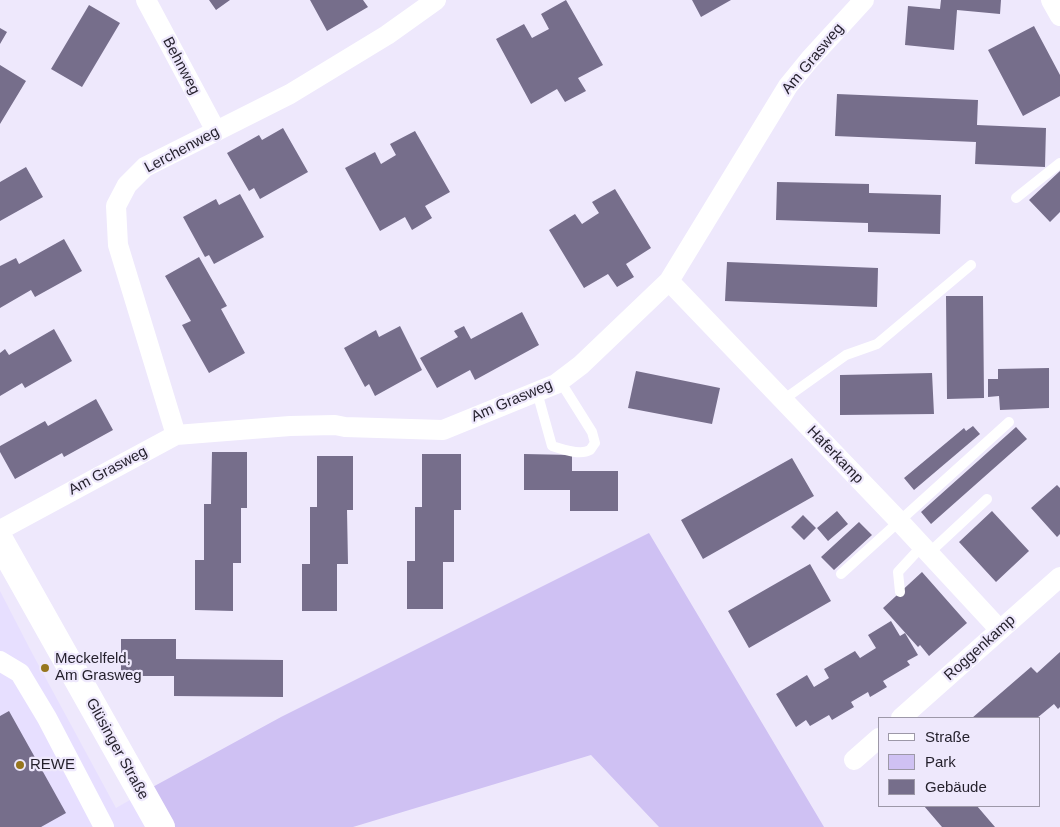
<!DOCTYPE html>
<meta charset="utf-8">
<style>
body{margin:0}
#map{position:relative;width:1060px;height:827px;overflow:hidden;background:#eee8fc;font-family:Arial,sans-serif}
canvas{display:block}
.legend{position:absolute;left:878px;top:717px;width:162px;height:90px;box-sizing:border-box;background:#eee8fc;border:1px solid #9d98a8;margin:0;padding:6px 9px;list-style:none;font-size:15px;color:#231f2b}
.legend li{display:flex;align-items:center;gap:10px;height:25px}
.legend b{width:25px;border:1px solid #9d98a8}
</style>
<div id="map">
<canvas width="1060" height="827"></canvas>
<ul class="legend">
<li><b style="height:6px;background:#fff"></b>Straße</li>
<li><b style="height:14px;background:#cfc1f3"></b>Park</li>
<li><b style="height:14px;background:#766e8b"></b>Gebäude</li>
</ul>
</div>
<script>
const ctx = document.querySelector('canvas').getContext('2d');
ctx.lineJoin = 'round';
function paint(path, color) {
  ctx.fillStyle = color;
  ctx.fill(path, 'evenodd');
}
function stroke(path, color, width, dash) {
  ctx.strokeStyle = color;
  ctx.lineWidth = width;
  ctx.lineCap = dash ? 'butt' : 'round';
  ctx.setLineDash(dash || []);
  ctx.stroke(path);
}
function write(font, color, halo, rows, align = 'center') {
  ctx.font = font + ' Arial,sans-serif';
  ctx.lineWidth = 4.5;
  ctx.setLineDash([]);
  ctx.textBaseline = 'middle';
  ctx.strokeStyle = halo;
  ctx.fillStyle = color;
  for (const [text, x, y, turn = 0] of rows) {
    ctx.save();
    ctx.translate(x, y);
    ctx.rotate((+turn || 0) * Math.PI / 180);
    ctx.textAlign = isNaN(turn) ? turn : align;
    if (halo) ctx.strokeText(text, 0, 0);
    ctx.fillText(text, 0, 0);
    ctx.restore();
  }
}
paint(new Path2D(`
 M0 591 31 651 116 808 149 789 171 827H0Z`), '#e7dfff');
paint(new Path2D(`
 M649 533 824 827H659L591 755 353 827H171L149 789 281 717Z`), '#cfc1f3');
paint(new Path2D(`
 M209 0H230L216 10Z
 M310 0H363L368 7 327 31Z
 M566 0 603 65 578 78 586 91 565 102 557 89 531 104 496 39 524 24 532 38 549 29 541 14Z
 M692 0H731L701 17Z
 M941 0H1001L1000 14 957 10 954 50 905 45 908 6 940 9Z
 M89 5 120 23 82 87 51 69Z
 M1034 26 1060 75V96L1023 116 988 50Z
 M0 28 7 32 0 44Z
 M0 65 26 81 0 124Z
 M837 94 978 100 977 125 1046 128 1045 167 975 164 976 142 835 136Z
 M283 128 308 172 260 199 254 188 249 191 227 153 259 135 262 140Z
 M415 131 450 192 425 206 432 218 412 230 405 217 380 231 345 168 375 152 381 164 396 155 390 144Z
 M26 167 43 197 0 221V182Z
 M1060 171V212L1050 222 1029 200Z
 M777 182 869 184V193L941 195 940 234 868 232V223L776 220Z
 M615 189 651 248 626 264 634 277 617 287 608 274 584 288 549 230 575 214 582 224 599 213 592 202Z
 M240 194 264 237 214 264 209 255 205 257 183 217 216 199 219 205Z
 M64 239 82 271 35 297 31 290 0 308V266L16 258 19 264Z
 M199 257 227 306 221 309 245 353 209 373 182 325 191 321 165 276Z
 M727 262 878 268 877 307 725 301Z
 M946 296H983L984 398 947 399Z
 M522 312 539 345 475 380 470 370 437 388 420 358 458 337 454 331 464 326 471 339Z
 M400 326 422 370 375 396 369 384 365 387 344 348 376 330 379 337Z
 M54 329 72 361 25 388 22 383 0 396V353L5 349 9 355Z
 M1049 368V408L1000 410 999 396 988 397V379H998V369Z
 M636 371 720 388 712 424 628 408Z
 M932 373 934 414 840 415V375Z
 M96 399 113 430 64 457 62 453 15 479 0 452V446L45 421 48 426Z
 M973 426 980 434 914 490 904 478 964 428 966 431Z
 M1016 427 1027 439 931 524 921 512Z
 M212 452H247V508H241V563H233V611L195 610V560H204V504H211Z
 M422 454H461V510H454V562H443V609H407V561H415V507H422Z
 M524 454 572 455V471H618V511H570V490H524Z
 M317 456H353V510H347L348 564H337V611H302V564H310V507H317Z
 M792 458 814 496 703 559 681 520Z
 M1057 485 1060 488V534L1057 537 1031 508Z
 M837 511 848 524 828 541 817 528Z
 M992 511 1029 551 996 582 959 542Z
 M803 515 816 528 804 540 791 527Z
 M859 522 872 535 834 570 821 557Z
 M810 564 831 601 749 648 728 611Z
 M922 572 967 623 929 656 920 645 918 647 883 608Z
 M891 621 900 636 905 633 918 655 907 661 910 665 883 681 887 687 870 697 868 692 851 702 854 707 832 720 829 715 810 726 806 720 796 727 776 694 807 675 814 687 829 678 824 669 855 651 860 658 876 648 868 635Z
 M121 639H176V659L283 660V697L174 696V676H121Z
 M1060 652V707L1058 709 1054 704 1037 718H972L1031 667 1037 673Z
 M9 711 66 813 41 827H0V716Z
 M924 806H977L995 827H942Z`), '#766e8b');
stroke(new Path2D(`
 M1016 198 1060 163
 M537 392 552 446C562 449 580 456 590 450 592 448 593 445 595 443L592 432 560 381
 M783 400 846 355 877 344 971 265
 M929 553 987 499
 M841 574 1009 422
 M900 592 898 572 922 546`), '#fff', 10);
stroke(new Path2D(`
 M146 0 216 131
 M1051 0 1060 16
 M669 281 899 521 1000 630
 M176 435 118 245 116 206 127 185 145 167 290 94 387 35 436 0
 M0 530 176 435 290 426 335 425 345 427 443 430 556 384 581 365 669 281 788 86 810 59 864 0
 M0 661 20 673 47 718 104 827
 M901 718 1060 577
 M854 760 879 738`), '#fff', 20);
stroke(new Path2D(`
 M0 541 161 827`), '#fff', 28);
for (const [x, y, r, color] of [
 [45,668,5,"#96761e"],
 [20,765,5,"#96761e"]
]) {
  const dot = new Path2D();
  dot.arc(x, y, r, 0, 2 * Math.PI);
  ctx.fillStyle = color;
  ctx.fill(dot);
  stroke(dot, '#eee8fc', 2);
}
write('15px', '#231f2b', '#eee8fc', [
 ["Am Grasweg",813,59,-50],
 ["Behnweg",181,66,62],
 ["Lerchenweg",182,150,-28],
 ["Am Grasweg",512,401,-23],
 ["Haferkamp",835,455,46],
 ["Am Grasweg",108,471,-28],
 ["Roggenkamp",980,648,-42],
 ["Glüsinger Straße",117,749,61]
]);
write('15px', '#231f2b', '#eee8fc', [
 ["Meckelfeld,",55,659],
 ["Am Grasweg",55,676],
 ["REWE",30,765]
], 'left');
</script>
